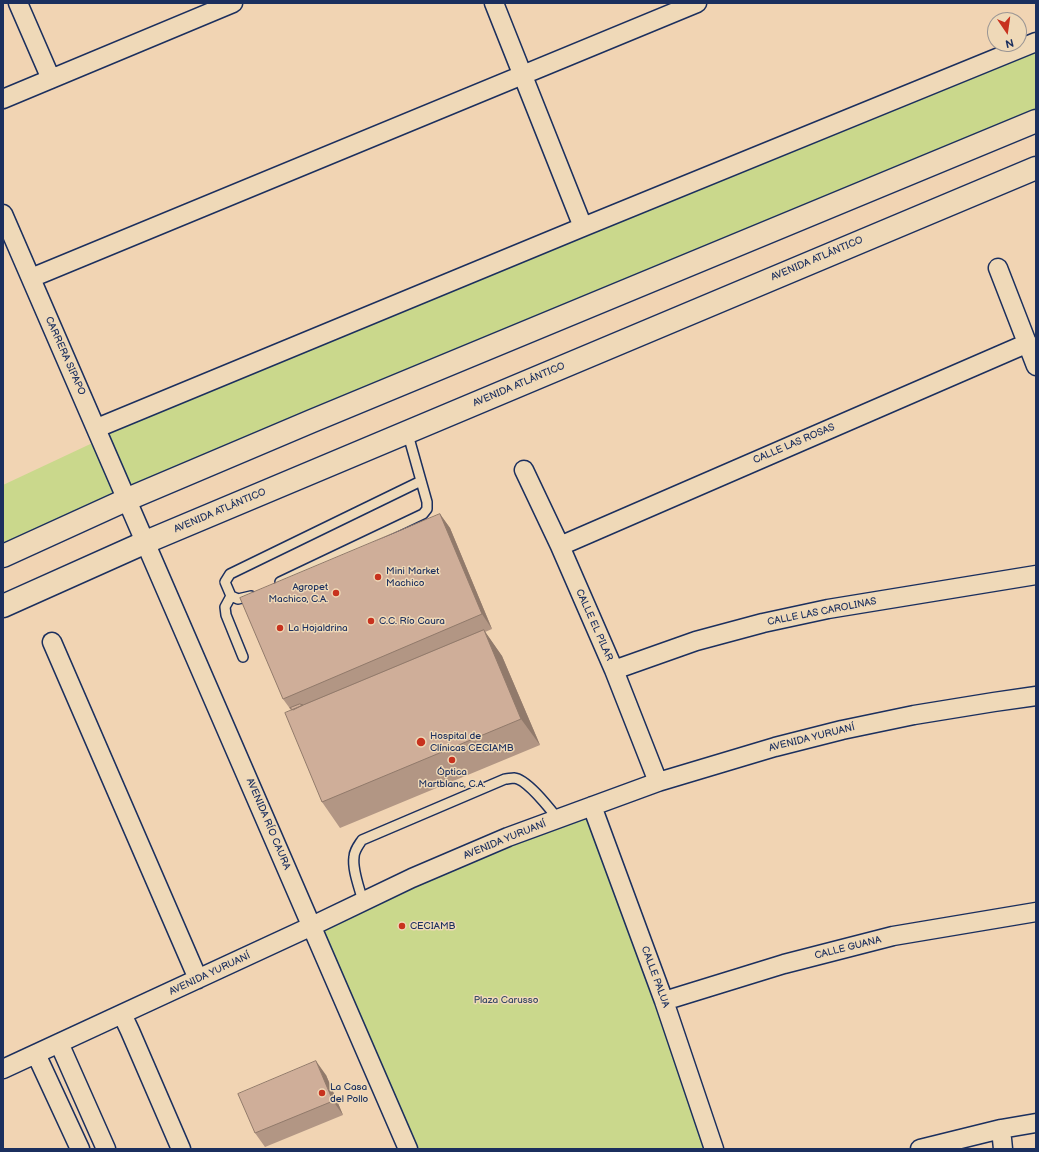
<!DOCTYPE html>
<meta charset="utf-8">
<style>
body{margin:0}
#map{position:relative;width:1039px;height:1152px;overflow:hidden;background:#f1d4b3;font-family:"Balsamiq Sans",sans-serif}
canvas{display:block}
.frame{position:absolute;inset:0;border:4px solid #1b2f5e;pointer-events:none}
.north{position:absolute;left:987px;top:12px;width:40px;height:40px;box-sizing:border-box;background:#efd9b8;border:1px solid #9a9594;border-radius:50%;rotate:167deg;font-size:11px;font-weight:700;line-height:16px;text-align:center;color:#1b2f5e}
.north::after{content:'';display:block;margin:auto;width:14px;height:18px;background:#c8321e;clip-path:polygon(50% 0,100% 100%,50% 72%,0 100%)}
</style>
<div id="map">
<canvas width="1039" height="1152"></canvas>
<div class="frame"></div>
<div class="north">N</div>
</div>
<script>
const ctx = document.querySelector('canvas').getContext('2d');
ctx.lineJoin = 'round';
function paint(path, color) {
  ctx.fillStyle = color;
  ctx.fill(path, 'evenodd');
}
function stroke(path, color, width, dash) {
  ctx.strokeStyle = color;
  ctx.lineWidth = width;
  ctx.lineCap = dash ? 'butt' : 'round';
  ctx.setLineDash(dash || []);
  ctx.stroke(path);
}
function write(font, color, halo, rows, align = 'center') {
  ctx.font = font + ' "Balsamiq Sans",sans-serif';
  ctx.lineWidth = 3;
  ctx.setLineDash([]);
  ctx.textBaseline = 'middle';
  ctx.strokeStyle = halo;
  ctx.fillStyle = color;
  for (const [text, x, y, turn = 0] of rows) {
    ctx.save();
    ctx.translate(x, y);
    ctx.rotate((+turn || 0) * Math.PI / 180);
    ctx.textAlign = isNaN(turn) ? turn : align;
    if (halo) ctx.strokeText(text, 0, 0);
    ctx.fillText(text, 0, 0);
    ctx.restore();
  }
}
paint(new Path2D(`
 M1036 42V121L3 556V485L101 439 97 428Z
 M592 806 714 1149H408L312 926Z`), '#cad88c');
const service = new Path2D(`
 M280 582 423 514 427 509V502L407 431
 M231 596 225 607 226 615 243 657
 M251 596 238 599 231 596 225 582 230 574 421 481
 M363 902C360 889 352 870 354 857 354 851 358 846 362 840L505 779C508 779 511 778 514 778 527 779 550 809 558 819`);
const minor = new Path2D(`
 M18 3 51 79
 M494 3 583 227
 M3 99 233 3
 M3 214 408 1149
 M998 268 1036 366
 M31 278 697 3
 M97 428 583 227 1036 42
 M524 470 560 546 614 670 658 782
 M560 546 1028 343
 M52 642 198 979
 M614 670 696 641 763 623 828 609 1036 575
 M592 806 664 1001 714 1149
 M664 1001 784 964 893 936 1036 912
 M122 1014 130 1031 181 1149
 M59 1043 106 1149
 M36 1054 80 1149
 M3 1069 312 926 412 878 508 837 658 782 775 747 842 730 914 715 994 702 1036 696
 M1001 1129 1003 1149
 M920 1149 1001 1129 1036 1123`);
const secondary = new Path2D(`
 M3 556 128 499 312 421 1036 121
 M3 606 146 542 1036 168`);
stroke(service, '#1b2f5e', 12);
stroke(minor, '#1b2f5e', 21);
stroke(secondary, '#1b2f5e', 25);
stroke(service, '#efd9b8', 9);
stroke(minor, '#efd9b8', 18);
stroke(secondary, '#efd9b8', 22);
paint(new Path2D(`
 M440 514 450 528 492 629 485 632 502 656 540 745 340 828 322 802 291 710 283 699Z
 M326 1075 343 1115 265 1147 255 1133Z`), '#b29684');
paint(new Path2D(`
 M440 514 450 528 492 629 482 614Z
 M484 630 502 656 540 745 521 719Z
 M316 1061 326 1075 343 1115 333 1101Z`), '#917a6b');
const building = new Path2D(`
 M440 514 482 614 283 699 240 598Z
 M484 630 521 719 322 802 285 713Z
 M300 704 303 705 293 710 290 708Z
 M316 1061 333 1101 255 1133 238 1094Z`);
paint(building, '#cfae99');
stroke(building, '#917a6b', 1);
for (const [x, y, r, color] of [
 [378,577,4,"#c8321e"],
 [336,593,4,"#c8321e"],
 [371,621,4,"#c8321e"],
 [280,628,4,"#c8321e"],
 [421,742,5,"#c8321e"],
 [452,760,4,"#c8321e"],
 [402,926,4,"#c8321e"],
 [322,1093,4,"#c8321e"]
]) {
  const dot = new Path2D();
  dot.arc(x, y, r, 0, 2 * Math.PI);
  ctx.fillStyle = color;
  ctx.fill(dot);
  stroke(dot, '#efd9b8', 1.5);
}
write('10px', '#1b2f5e', '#efd9b8', [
 ["AVENIDA ATLÁNTICO",817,259,-23],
 ["CARRERA SIPAPO",65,356,66],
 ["AVENIDA ATLÁNTICO",519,385,-23],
 ["CALLE LAS ROSAS",794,444,-23],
 ["AVENIDA ATLÁNTICO",220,511,-23],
 ["CALLE LAS CAROLINAS",822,612,-11],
 ["CALLE EL PILAR",594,625,66],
 ["AVENIDA YURUANÍ",812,738,-14],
 ["AVENIDA RÍO CAURA",268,824,67],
 ["AVENIDA YURUANÍ",505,840,-22],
 ["CALLE GUANA",848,948,-14],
 ["AVENIDA YURUANÍ",210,974,-25],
 ["CALLE PALUA",655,977,70]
]);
write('10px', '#1b2f5e', '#efd9b8', [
 ["Mini Market",386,571],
 ["Machico",386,583],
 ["Agropet",328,587,"right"],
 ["Machico, C.A.",328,599,"right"],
 ["C.C. Río Caura",379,621],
 ["La Hojaldrina",288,628],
 ["Hospital de",430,736],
 ["Clínicas CECIAMB",430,748],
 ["Óptica",452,772,"center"],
 ["Martblanc, C.A.",452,784,"center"],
 ["CECIAMB",410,926],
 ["La Casa",330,1087],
 ["del Pollo",330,1099]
], 'left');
write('10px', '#354865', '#efd9b8', [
 ["Plaza Carusso",506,1000]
]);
</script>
